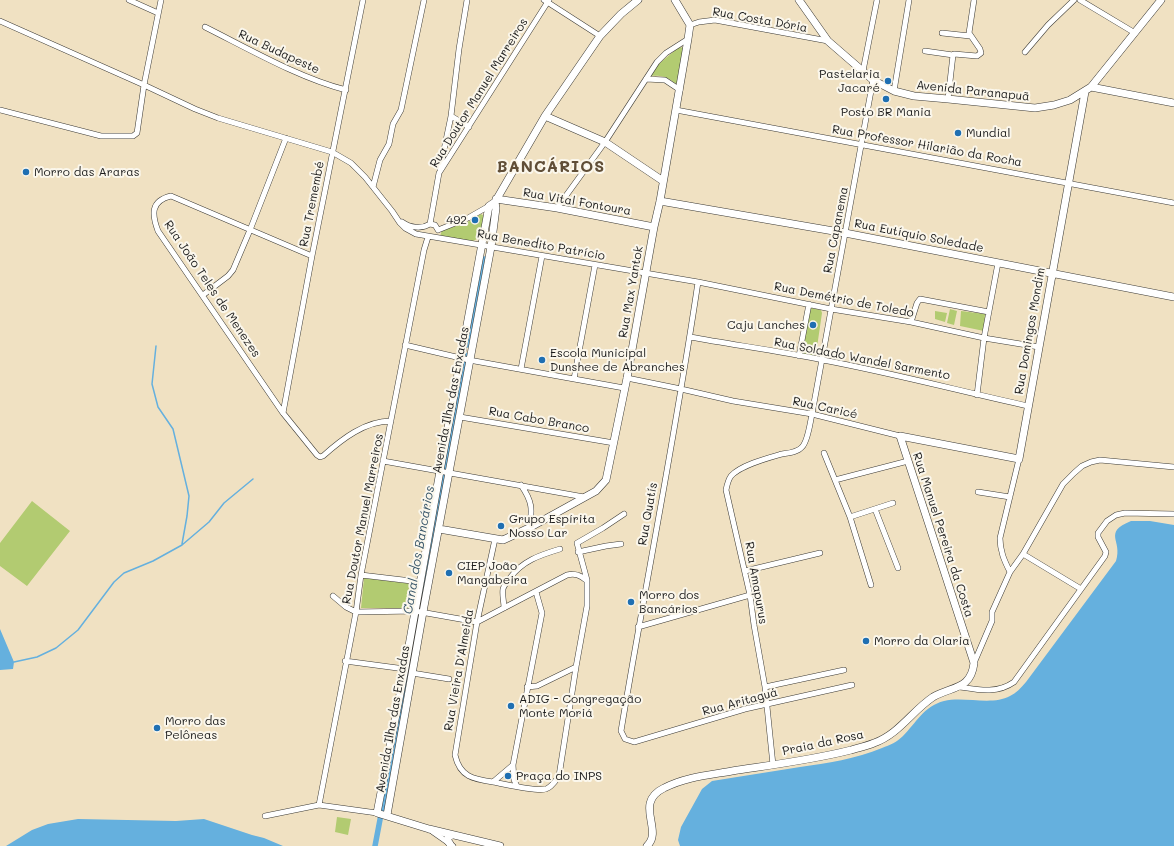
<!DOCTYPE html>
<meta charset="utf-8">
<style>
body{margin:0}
canvas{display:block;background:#f0e1c2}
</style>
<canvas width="1174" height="846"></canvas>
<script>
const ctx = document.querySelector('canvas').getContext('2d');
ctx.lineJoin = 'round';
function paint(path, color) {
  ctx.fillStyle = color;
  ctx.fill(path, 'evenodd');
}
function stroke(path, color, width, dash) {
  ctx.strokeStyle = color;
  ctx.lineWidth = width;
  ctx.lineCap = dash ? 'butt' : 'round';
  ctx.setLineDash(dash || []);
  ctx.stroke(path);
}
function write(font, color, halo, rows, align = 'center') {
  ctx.font = font + ' Mali,sans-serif';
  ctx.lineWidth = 4;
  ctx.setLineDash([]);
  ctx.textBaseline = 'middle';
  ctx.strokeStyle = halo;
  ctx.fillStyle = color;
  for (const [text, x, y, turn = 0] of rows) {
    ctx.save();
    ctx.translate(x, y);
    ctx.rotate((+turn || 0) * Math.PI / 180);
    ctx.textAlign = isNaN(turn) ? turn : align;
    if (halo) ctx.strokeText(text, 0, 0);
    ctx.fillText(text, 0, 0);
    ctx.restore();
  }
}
paint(new Path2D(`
 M679 47 684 48 679 78 676 84C668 77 661 75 650 76L655 67Z
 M481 214 484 216C483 225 483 239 472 241L440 236 442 230 464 224Z
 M811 308 821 310 822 313 816 354 813 357 801 354 808 309Z
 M950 309 957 311 954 325 947 323Z
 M935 311 947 313 945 322 935 319Z
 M961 311 985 314 984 331 960 326Z
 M32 501 70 531 27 586 0 566V543Z
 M364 578 412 584 409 608H361Z
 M337 817 351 819 348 835 335 832Z`), '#b2cb71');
paint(new Path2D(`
 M1131 521H1150L1174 525V846H680L678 840 681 827 702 789 712 781C741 776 771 772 800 767 827 763 856 759 882 748 890 745 897 742 903 736 916 723 924 706 944 701 964 696 992 706 1010 696 1016 693 1021 688 1026 682L1116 561C1123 540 1102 533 1131 521Z
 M0 629 14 662 13 669 0 670Z
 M78 819 176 821 204 819 252 835 264 838 283 846H6L32 830 48 824Z`), '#65b0de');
stroke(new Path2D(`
 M156 346 152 384 158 407 173 429 189 496 187 516 182 544
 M14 662 37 657 56 648 78 630 114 582 124 573 153 561 182 545 209 522 224 503 253 479`), '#65b0de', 1.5);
stroke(new Path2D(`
 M467 345 484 259
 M412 646 465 355
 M375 846 408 672`), '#65b0de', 5.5);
const street = new Path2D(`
 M129 0 158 13
 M544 0 600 36
 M1080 0 1135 33
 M0 21 144 85 195 109 218 118 332 152 351 163 365 177 392 211 400 223 405 228 416 234 698 282 831 309 911 322 984 338 1039 347
 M690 25 699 22 715 20 828 41
 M205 27C249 49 299 78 346 90
 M942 33 970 36
 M925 51 953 55
 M1025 52 1048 25 1074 0
 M863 71 877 0
 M646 79 665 80 680 90
 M894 91 909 0
 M948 99 953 55 954 54 977 56 981 53 980 49 969 33 974 0
 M0 110 101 136H133L137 133 144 85 161 0
 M676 110 1174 203
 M451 116 469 127
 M440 169 451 116 459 49 467 0
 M373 187 380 160 389 144 393 124 401 110 424 0
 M557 208 605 142 657 62 666 53 688 39
 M402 222C410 228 422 229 430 224L435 225 438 230
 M430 224 439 173 549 0
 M438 230 468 218 489 206 491 207
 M312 256 171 196C150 201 152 215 158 231L283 413 317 455 320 457 323 456C342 439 365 421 391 421
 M698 282C676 432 646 581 621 731L625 739 634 742 745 709 852 685
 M203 295 228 276 233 270 250 230 286 138
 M911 322 917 303 920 299 989 312
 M690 337C734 345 779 351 823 360 892 373 960 391 1028 406
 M405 345 469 360 624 388
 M799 356 809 304
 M521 369 542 256
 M627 378 681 389 733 401 812 414 900 436
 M574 379 595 265
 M977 395 984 338 998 263
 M283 413 312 256 363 0
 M460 417 614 443
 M824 453 850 517 871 585
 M383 461 584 497
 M835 480 908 461
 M521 485C532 501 533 509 529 528
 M978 492 1010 497
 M875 509 898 568
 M850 517 893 503
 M495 539 477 622 455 755C460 777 473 779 493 782L513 765
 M578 552 606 546 621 544
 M1023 554 1081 589
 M745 571 820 553
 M1010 572C1004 560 1000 551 1000 538L1019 459
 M361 575 420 582
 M333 596 346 607 356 612 415 611 477 622 567 575C575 573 580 575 586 580
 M504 608C504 602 502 595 503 589 504 585 507 582 510 578 522 561 540 555 560 549
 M638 627 750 595
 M345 661 405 669
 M974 663 992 621V612L1010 572 1023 554 1063 484 1074 473 1082 466 1091 462 1100 460 1174 467
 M412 673 449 679
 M527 687 537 686 576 667
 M765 687 844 670
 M960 687C979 690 997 694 1014 682L1105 556 1106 552 1098 537V533L1107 521 1116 515 1125 513 1174 514
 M773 765 765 687 754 625 750 595 726 490C727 485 728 480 731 476 741 465 768 458 782 454 789 453 798 452 802 447 808 441 810 423 812 414L873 80
 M493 782C505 784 536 792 546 789 552 787 556 780 559 776L576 667 587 606V580L577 543 603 528 624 514
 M517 786 514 780 513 765 542 613 536 592
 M319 805 356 612 361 575 424 250 428 237
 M265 816 319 805 377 813
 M433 832 453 846`);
const secondary = new Path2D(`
 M799 0 828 41 873 80 894 91 914 96 948 99 1035 108 1054 105 1070 100 1091 87 1161 0
 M1091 87 1174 103
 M545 116 605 142 663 181
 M496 199 557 208 654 227
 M660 201 845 233 1174 297
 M439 529 503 540 529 528 596 491 606 480 627 378 654 227 660 201 688 39 690 25 675 0
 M387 815 423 612 491 247 496 208 495 202
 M450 844 448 841V837L452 835
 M500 846 429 829 377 813 405 668 440 471 489 206 495 202 545 116 600 36 621 14 638 0
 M647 846C664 830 633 803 664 788 685 777 709 775 732 771 771 765 812 760 851 750 858 748 867 746 874 743 899 734 912 711 933 697 952 686 971 690 974 663L900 436 1019 459 1085 92`);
stroke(street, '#3c3a35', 6);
stroke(secondary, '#3c3a35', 8);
stroke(street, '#fff', 5);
stroke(secondary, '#fff', 7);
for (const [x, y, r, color] of [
 [888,81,4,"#1f6fb2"],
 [886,99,4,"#1f6fb2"],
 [958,133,4,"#1f6fb2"],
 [26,172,4,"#1f6fb2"],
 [475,220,4,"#1f6fb2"],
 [813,325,4,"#1f6fb2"],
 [542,360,4,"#1f6fb2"],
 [501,526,4,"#1f6fb2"],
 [449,573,4,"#1f6fb2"],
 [631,602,4,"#1f6fb2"],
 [866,641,4,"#1f6fb2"],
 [511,706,4,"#1f6fb2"],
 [157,728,4,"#1f6fb2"],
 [508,776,4,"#1f6fb2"]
]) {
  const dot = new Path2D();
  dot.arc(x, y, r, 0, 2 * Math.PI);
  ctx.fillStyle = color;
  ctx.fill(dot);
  stroke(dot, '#fbf7ec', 1.5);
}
write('12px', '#1c1c1c', '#fbf7ec', [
 ["Rua Costa Dória",760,20,10],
 ["Rua Budapeste",279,52,25],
 ["Avenida Paranapuã",973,91,6],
 ["Rua Doutor Manuel Marreiros",479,93,-58],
 ["Rua Professor Hilarião da Rocha",927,146,10],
 ["Rua Vital Fontoura",577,202,10],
 ["Rua Tremembé",312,204,-79],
 ["Rua Capanema",836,230,-79],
 ["Rua Eutíquio Soledade",919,236,11],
 ["Rua Benedito Patrício",541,245,10],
 ["Rua João Teles de Menezes",212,289,56],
 ["Rua Max Yantok",631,292,-80],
 ["Rua Demétrio de Toledo",844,300,11],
 ["Rua Domingos Mondim",1030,331,-80],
 ["Rua Soldado Wandel Sarmento",862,359,11],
 ["Avenida Ilha das Enxadas",451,400,-79],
 ["Rua Caricé",825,408,12],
 ["Rua Cabo Branco",539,420,10],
 ["Rua Quatís",648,514,-80],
 ["Rua Doutor Manuel Marreiros",363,519,-79],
 ["Rua Manuel Pereira da Costa",943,535,72],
 ["Rua Amapurus",756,583,80],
 ["Rua Vieira D'Almeida",459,670,-80],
 ["Rua Aritaguá",740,702,-15],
 ["Avenida Ilha das Enxadas",393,719,-80],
 ["Praia da Rosa",823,743,-12]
]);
write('12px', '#1c1c1c', '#fbf7ec', [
 ["Pastelaria",880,74,"right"],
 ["Jacaré",880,88,"right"],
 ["Posto BR Mania",886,112,"center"],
 ["Mundial",966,133],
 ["Morro das Araras",34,172],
 ["492",467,220,"right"],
 ["Caju Lanches",805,325,"right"],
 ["Escola Municipal",550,353],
 ["Dunshee de Abranches",550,367],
 ["Grupo Espírita",509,519],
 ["Nosso Lar",509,533],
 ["CIEP João",457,566],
 ["Mangabeira",457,580],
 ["Morro dos",639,595],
 ["Bancários",639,609],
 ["Morro da Olaria",874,641],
 ["ADIG - Congregação",519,699],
 ["Monte Moriá",519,713],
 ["Morro das",165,721],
 ["Pelôneas",165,735],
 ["Praça do INPS",516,776]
], 'left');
write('italic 13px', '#39576a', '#fbf7ec', [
 ["Canal dos Bancários",419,550,-80]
]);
ctx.letterSpacing = '1px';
write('bold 16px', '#604e37', '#fbf7ec', [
 ["BANCÁRIOS",551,167]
]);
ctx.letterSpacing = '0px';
</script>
